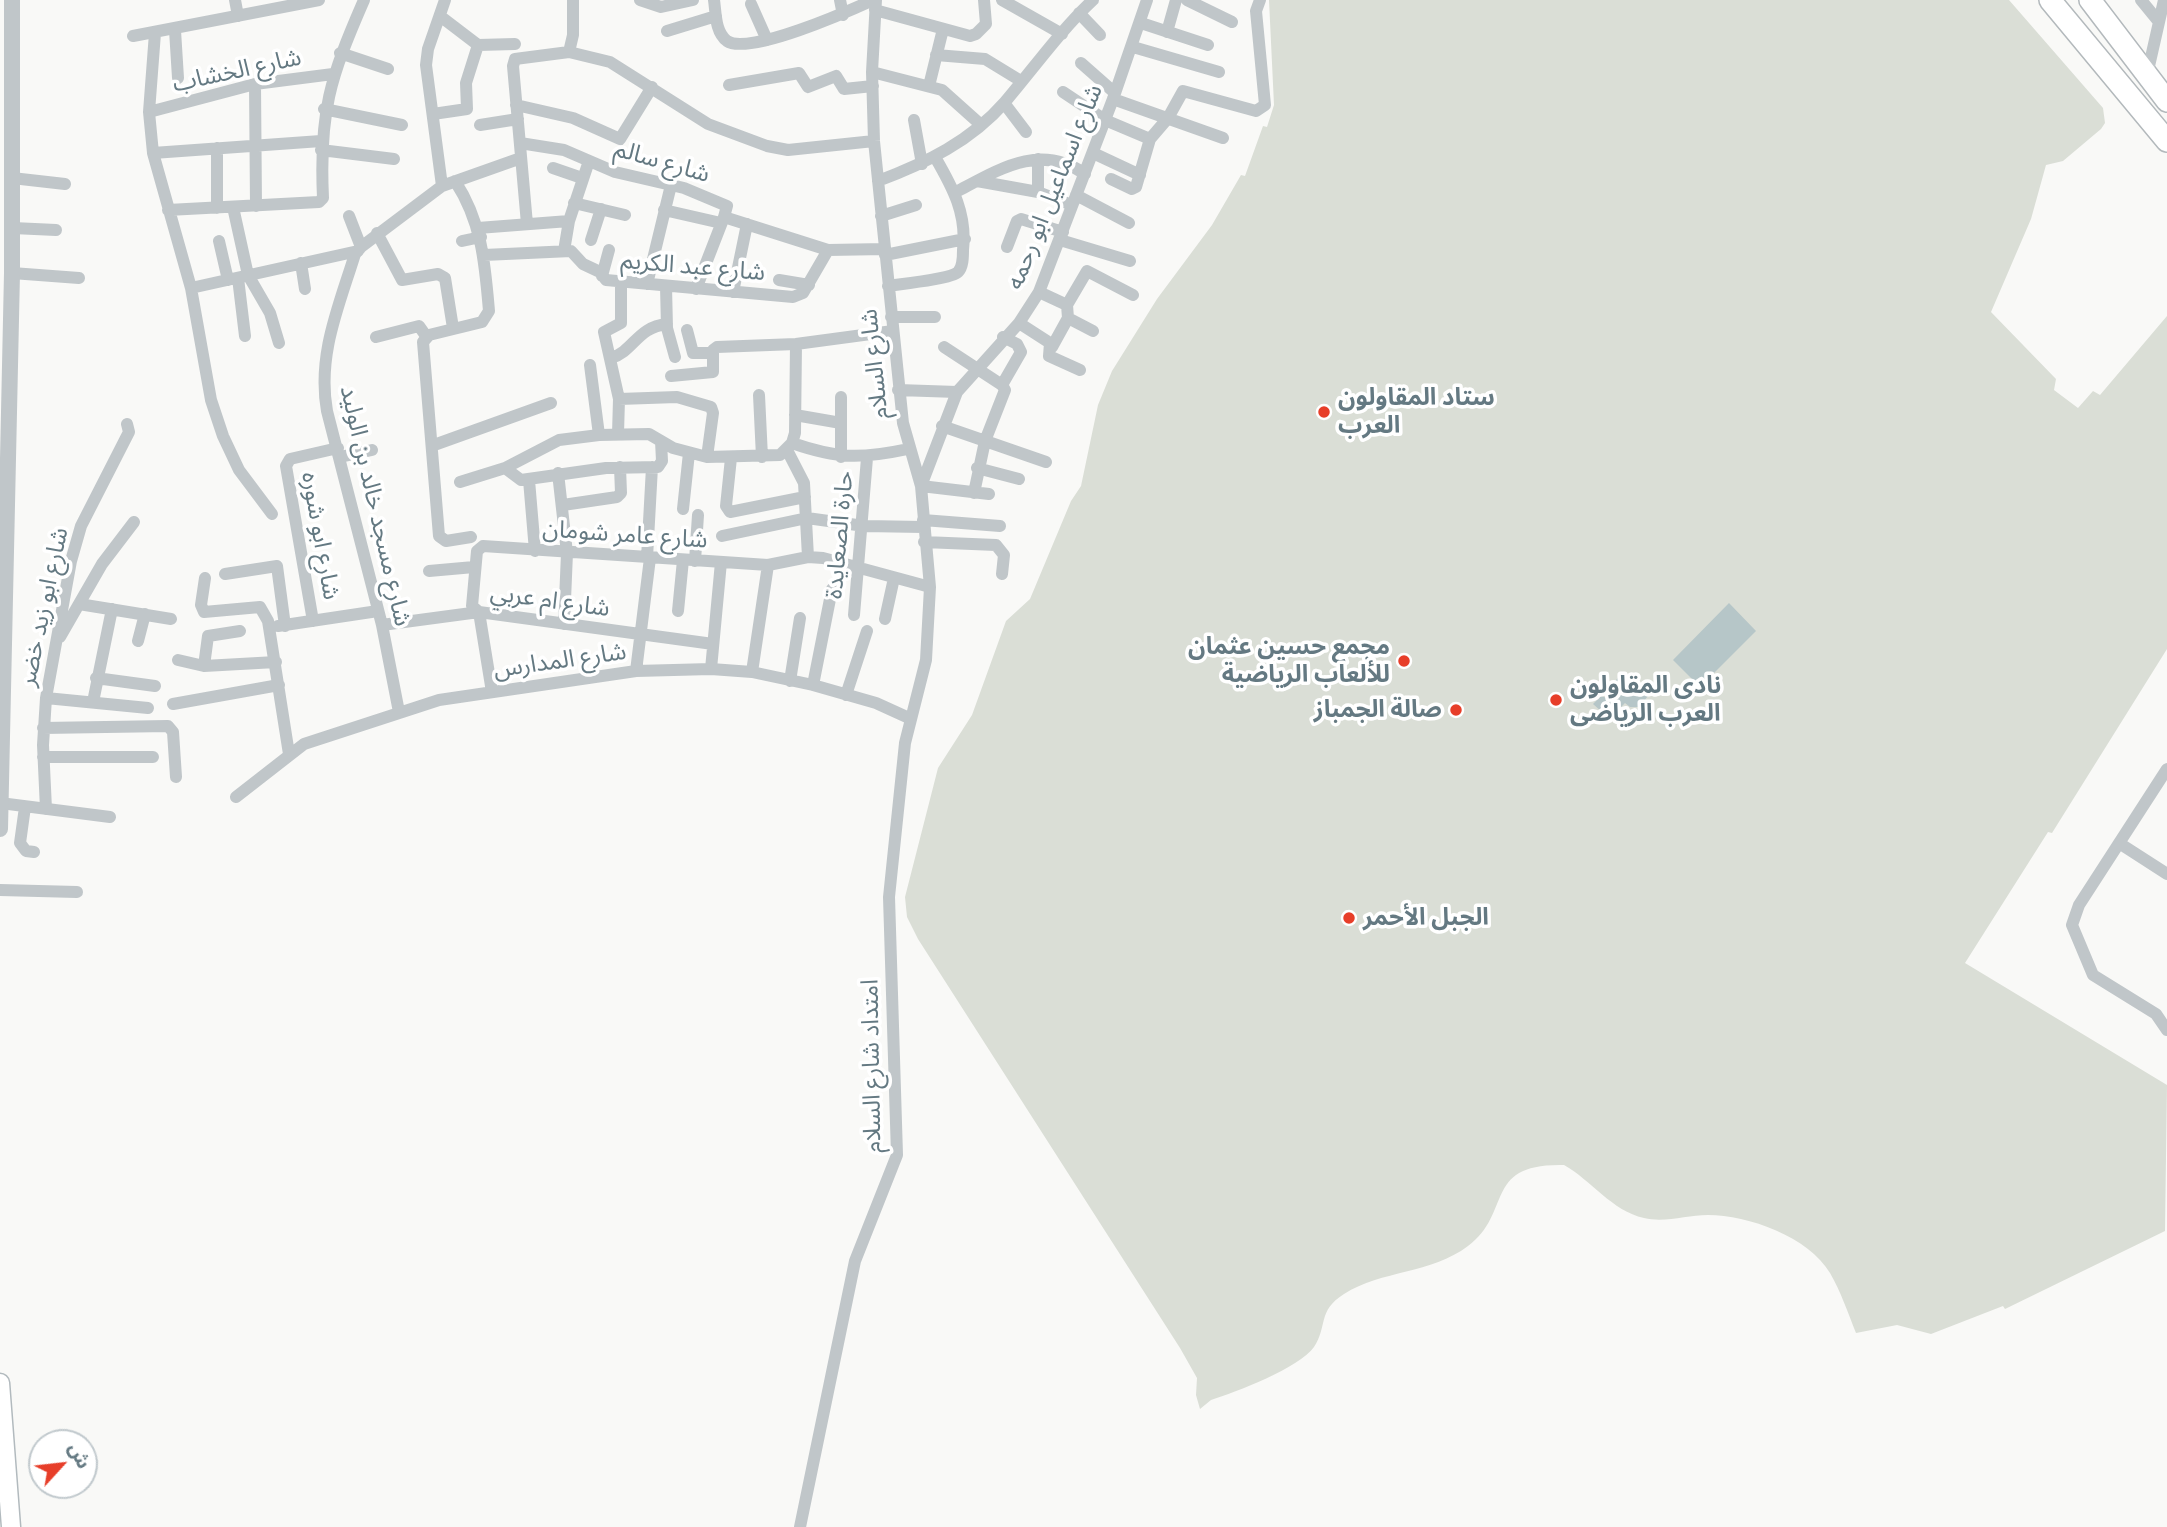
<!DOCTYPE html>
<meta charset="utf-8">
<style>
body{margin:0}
#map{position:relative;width:2167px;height:1527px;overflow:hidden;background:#f9f9f7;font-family:"IBM Plex Sans","Noto Sans Arabic",sans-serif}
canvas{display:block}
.north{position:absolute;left:28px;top:1429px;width:70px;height:70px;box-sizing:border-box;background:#fff;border:2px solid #c1c9cd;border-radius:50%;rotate:63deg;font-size:19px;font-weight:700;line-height:28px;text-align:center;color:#647982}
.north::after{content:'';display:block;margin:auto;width:24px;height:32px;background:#e73e29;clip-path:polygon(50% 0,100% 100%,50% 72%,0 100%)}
</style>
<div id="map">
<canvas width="2167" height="1527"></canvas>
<div class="north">ش</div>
</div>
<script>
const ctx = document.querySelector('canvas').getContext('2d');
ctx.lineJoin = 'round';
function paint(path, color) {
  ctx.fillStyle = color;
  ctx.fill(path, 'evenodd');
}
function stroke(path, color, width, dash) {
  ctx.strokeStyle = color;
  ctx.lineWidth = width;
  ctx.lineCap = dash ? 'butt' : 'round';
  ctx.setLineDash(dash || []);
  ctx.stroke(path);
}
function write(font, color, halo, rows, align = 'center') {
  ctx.font = font + ' "IBM Plex Sans","Noto Sans Arabic",sans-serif';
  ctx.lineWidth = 7;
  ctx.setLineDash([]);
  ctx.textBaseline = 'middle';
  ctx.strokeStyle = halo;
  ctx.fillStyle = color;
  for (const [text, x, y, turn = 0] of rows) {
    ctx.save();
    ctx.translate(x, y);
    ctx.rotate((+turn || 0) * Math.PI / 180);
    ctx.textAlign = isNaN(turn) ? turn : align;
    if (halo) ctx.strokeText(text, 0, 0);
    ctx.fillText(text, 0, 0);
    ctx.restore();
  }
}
paint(new Path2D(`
 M1269 0H2009L2103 108 2105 123 2101 129 2063 161 2046 165 2031 219 1991 312 2056 379 2054 390 2078 408 2093 391 2100 395 2167 316V649L2052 833 2048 832 1965 963 2167 1085 2165 1231 2005 1309 2003 1306 1931 1334 1897 1325 1856 1333C1848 1313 1841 1292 1830 1273 1809 1237 1748 1215 1708 1215 1687 1215 1665 1223 1644 1218 1612 1211 1591 1180 1564 1165 1482 1163 1513 1213 1468 1246 1431 1274 1382 1270 1344 1294 1317 1311 1328 1326 1314 1347 1299 1368 1236 1392 1211 1400L1200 1409 1196 1395 1197 1378 1180 1348 918 939 907 917 905 897 938 768 972 715 1006 621 1030 599 1071 501 1081 486 1098 405 1112 371 1157 299 1212 225 1241 175 1245 176 1263 126 1267 127 1274 105Z`), '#daded6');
paint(new Path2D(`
 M1729 603 1756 631 1700 687 1673 660Z
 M1624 672 1648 696 1639 707H1630L1625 703 1616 712 1601 711 1593 704 1601 696 1612 700 1617 695 1609 687Z`), '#b6c6c8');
const secondary = new Path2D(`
 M0 1383 11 1527`);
const trunk = new Path2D(`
 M2050 0 2167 141
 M2090 0 2167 101`);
stroke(secondary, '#b2babe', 21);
stroke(trunk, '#b3b9bc', 24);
stroke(new Path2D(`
 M235 0 238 16
 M640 0 661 7 693 0
 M714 0C716 13 715 32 727 41 748 56 849 11 873 0
 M840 0 843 15
 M1002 0 1062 34
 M1187 0 1232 22
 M2141 0 2159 22
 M751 4 767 40
 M875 10 970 36 976 34 986 24 984 0
 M1079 13 1100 35
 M440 16 478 45 515 44
 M1141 23 1208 45
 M175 30 178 78
 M667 31 716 16
 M1167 32 1176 0
 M155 33 149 112 153 153 191 288 211 400 223 436 239 470 272 514
 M133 36 319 0
 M1133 47 1219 72
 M569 52 573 35V0
 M340 53 388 69
 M936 55 985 59 1021 81
 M1081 63 1115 93
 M872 72 942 90 980 124
 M2147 75 2164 0
 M255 84 256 206
 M729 85 799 73 808 87 836 76 844 89 873 86
 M929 86 943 29
 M1063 92 1105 120 1150 139
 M1113 99 1223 138
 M1004 103 1026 132
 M516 105 573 118 620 139 652 87
 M324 109 402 125
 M149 112 255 84 333 74
 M433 114 467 109 466 83 478 45
 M914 120 922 164
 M480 125 518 119
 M520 143 564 150 615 172 684 188 727 206 724 217 828 250
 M321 150 394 159
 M153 153 321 141
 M1093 153 1140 175
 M1038 159V192
 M553 168 582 178
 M12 178 65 184
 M1111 179 1132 189 1136 187 1150 139 1168 118 1183 91 1256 111 1265 105 1256 11 1260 0
 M455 181C482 222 485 264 489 311L482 322 429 335 423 342 439 536 446 541 471 537
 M878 181C926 163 971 141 1005 102 1034 68 1060 31 1093 0
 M977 181 1038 192 1072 205
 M442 186 426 65 428 49 445 0
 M956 192C998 170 1040 142 1085 174
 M1076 195 1129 223
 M574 203 625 215
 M233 207 248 275 270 313 279 343
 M217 208V148
 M168 210 319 202 323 198C319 112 330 78 364 0
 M664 210 721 223
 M349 216 361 247
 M881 216 916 205
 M527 224 513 66 515 59 569 52 610 62 708 124 767 146 788 150 874 141
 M13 228 56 230
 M478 228 569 221
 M377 233 402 280 438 274 445 278 453 328
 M591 240 601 209
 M1060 240 1130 261
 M219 241 228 280
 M462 241 481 237
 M1007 247 1017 221 1021 219 1063 232
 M564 251 569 221 589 161
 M484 255 571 251 583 264 600 272 606 280 793 297 803 293 828 250 885 249
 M885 255 965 239
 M301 263 305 289
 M12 273 79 278
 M602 276 609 250
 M238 278 245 336
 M779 280 809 285
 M647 284 671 185
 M666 286 667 328 675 357
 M888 286C901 284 951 279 958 272 963 267 963 257 963 250 967 214 953 188 935 157
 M191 288 358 251
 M696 289 724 217
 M733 292 747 224
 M1039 292 1067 305
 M1067 305 1087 271 1133 295
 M891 317H935
 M1068 318 1093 331
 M1019 323 1050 343 1049 356 1080 370
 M687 330 693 353H713
 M376 337 419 326 426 336
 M944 347 1002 385 1005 390 985 441 974 493
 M1052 347 1068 318 1067 305
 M611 358C634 351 637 327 667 324
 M590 365 599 435
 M671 376 713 372V350L717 347 796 344 893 331
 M1002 385 1021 352 1017 344 1003 337
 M898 390 957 392
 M759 395 762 457
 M841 397V457
 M619 399 677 397 711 407 713 413 707 457
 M795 415 841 423
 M942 426 1046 462
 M618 434 619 399 604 332 621 323V283
 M792 443C838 459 861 459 908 449
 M434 445 551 403
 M787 450 804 483 808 557
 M340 457 372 450
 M731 458 726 506 730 512 805 497
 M505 468 521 480 606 468 658 467 662 461 661 441
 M977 468 1019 479
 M558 473 567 553 564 624
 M529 480 535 551
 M460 482 505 468 559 440 599 435 649 434 673 448 707 457 780 455 792 443 795 433 796 344
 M989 494 921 486 957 392 1019 323 1039 292 1113 99 1147 0
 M563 505 617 497 621 493 620 467
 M683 509 689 453
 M923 520 1000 526
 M722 536 807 518 864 526 923 527
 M924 542 996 545 1004 555 1002 574
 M647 558 652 467
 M695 561 698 515
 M429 571 474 567
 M225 574 277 566 285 626
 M205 578 201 605 204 612 260 607 268 621 289 754
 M79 604 171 619
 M678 611 683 560
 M854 615 867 458
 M885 619 894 578
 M313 621 286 466 290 459 338 448
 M382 625 479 612 713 644
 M278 626 378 611
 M60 637 102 564 134 522
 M138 641 145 614
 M178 660 204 666 276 662
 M204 666 208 636 240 631
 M711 669 721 562
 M636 671 650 558
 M752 672 768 565
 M96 678 155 686
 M790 681 800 618
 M813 685 832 589
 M492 692 479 612 472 606 477 551 483 546 768 565 808 557 823 558 930 587
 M846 695 867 631
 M46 698 148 708
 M93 702 112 609
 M173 704 279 685
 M399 712 382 625 327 411C317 355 339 306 355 254L361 247 442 186 521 158
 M43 728 168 726 173 732 176 777
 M43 757H153
 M2167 769 2079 905 2072 925 2093 975 2156 1014 2167 1030
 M236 797 304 744 439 700 636 671 711 669 752 672 813 685 876 703 909 718
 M0 803 110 817
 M25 807 20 843 26 851 34 852
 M46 809 43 745 46 698 71 561 81 526 129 432 127 424
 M2119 843 2167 874
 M0 890 77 892
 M800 1527 855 1261 897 1155 889 897 905 743 926 660 930 587 921 486 903 423 874 141 872 72 876 0`), '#c0c6c9', 12);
stroke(new Path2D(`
 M0 829 12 273V0`), '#c0c6c9', 16);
stroke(secondary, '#fff', 18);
stroke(trunk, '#fff', 21);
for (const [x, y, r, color] of [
 [1324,412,7,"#e73e29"],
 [1404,661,7,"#e73e29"],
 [1556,700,7,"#e73e29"],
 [1456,710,7,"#e73e29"],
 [1349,918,7,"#e73e29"]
]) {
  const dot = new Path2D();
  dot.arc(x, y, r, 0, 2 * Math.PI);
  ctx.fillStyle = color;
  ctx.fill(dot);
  stroke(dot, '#fff', 2.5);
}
write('24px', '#647982', '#fff', [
 ["شارع الخشاب",237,71,-12],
 ["شارع سالم",662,162,16],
 ["شارع اسماعيل ابو رحمه",1055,187,-68],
 ["شارع عبد الكريم",693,267,5],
 ["شارع السلام",875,364,-96],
 ["شارع مسجد خالد بن الوليد",375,506,77],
 ["شارع عامر شومان",625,535,4],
 ["حارة الصعايدة",840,535,-85],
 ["شارع ابو شوره",320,536,80],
 ["شارع ام عربي",550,601,8],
 ["شارع ابو زيد خضر",44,607,-78],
 ["شارع المدارس",560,661,-8],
 ["امتداد شارع السلام",872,1066,-91]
]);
write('bold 24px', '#647982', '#fff', [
 ["ستاد المقاولون",1338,398],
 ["العرب",1338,426],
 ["مجمع حسين عثمان",1390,647,"right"],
 ["للألعاب الرياضية",1390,675,"right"],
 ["نادى المقاولون",1570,686],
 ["العرب الرياضى",1570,714],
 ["صالة الجمباز",1442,710,"right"],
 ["الجبل الأحمر",1363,918]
], 'left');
</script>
